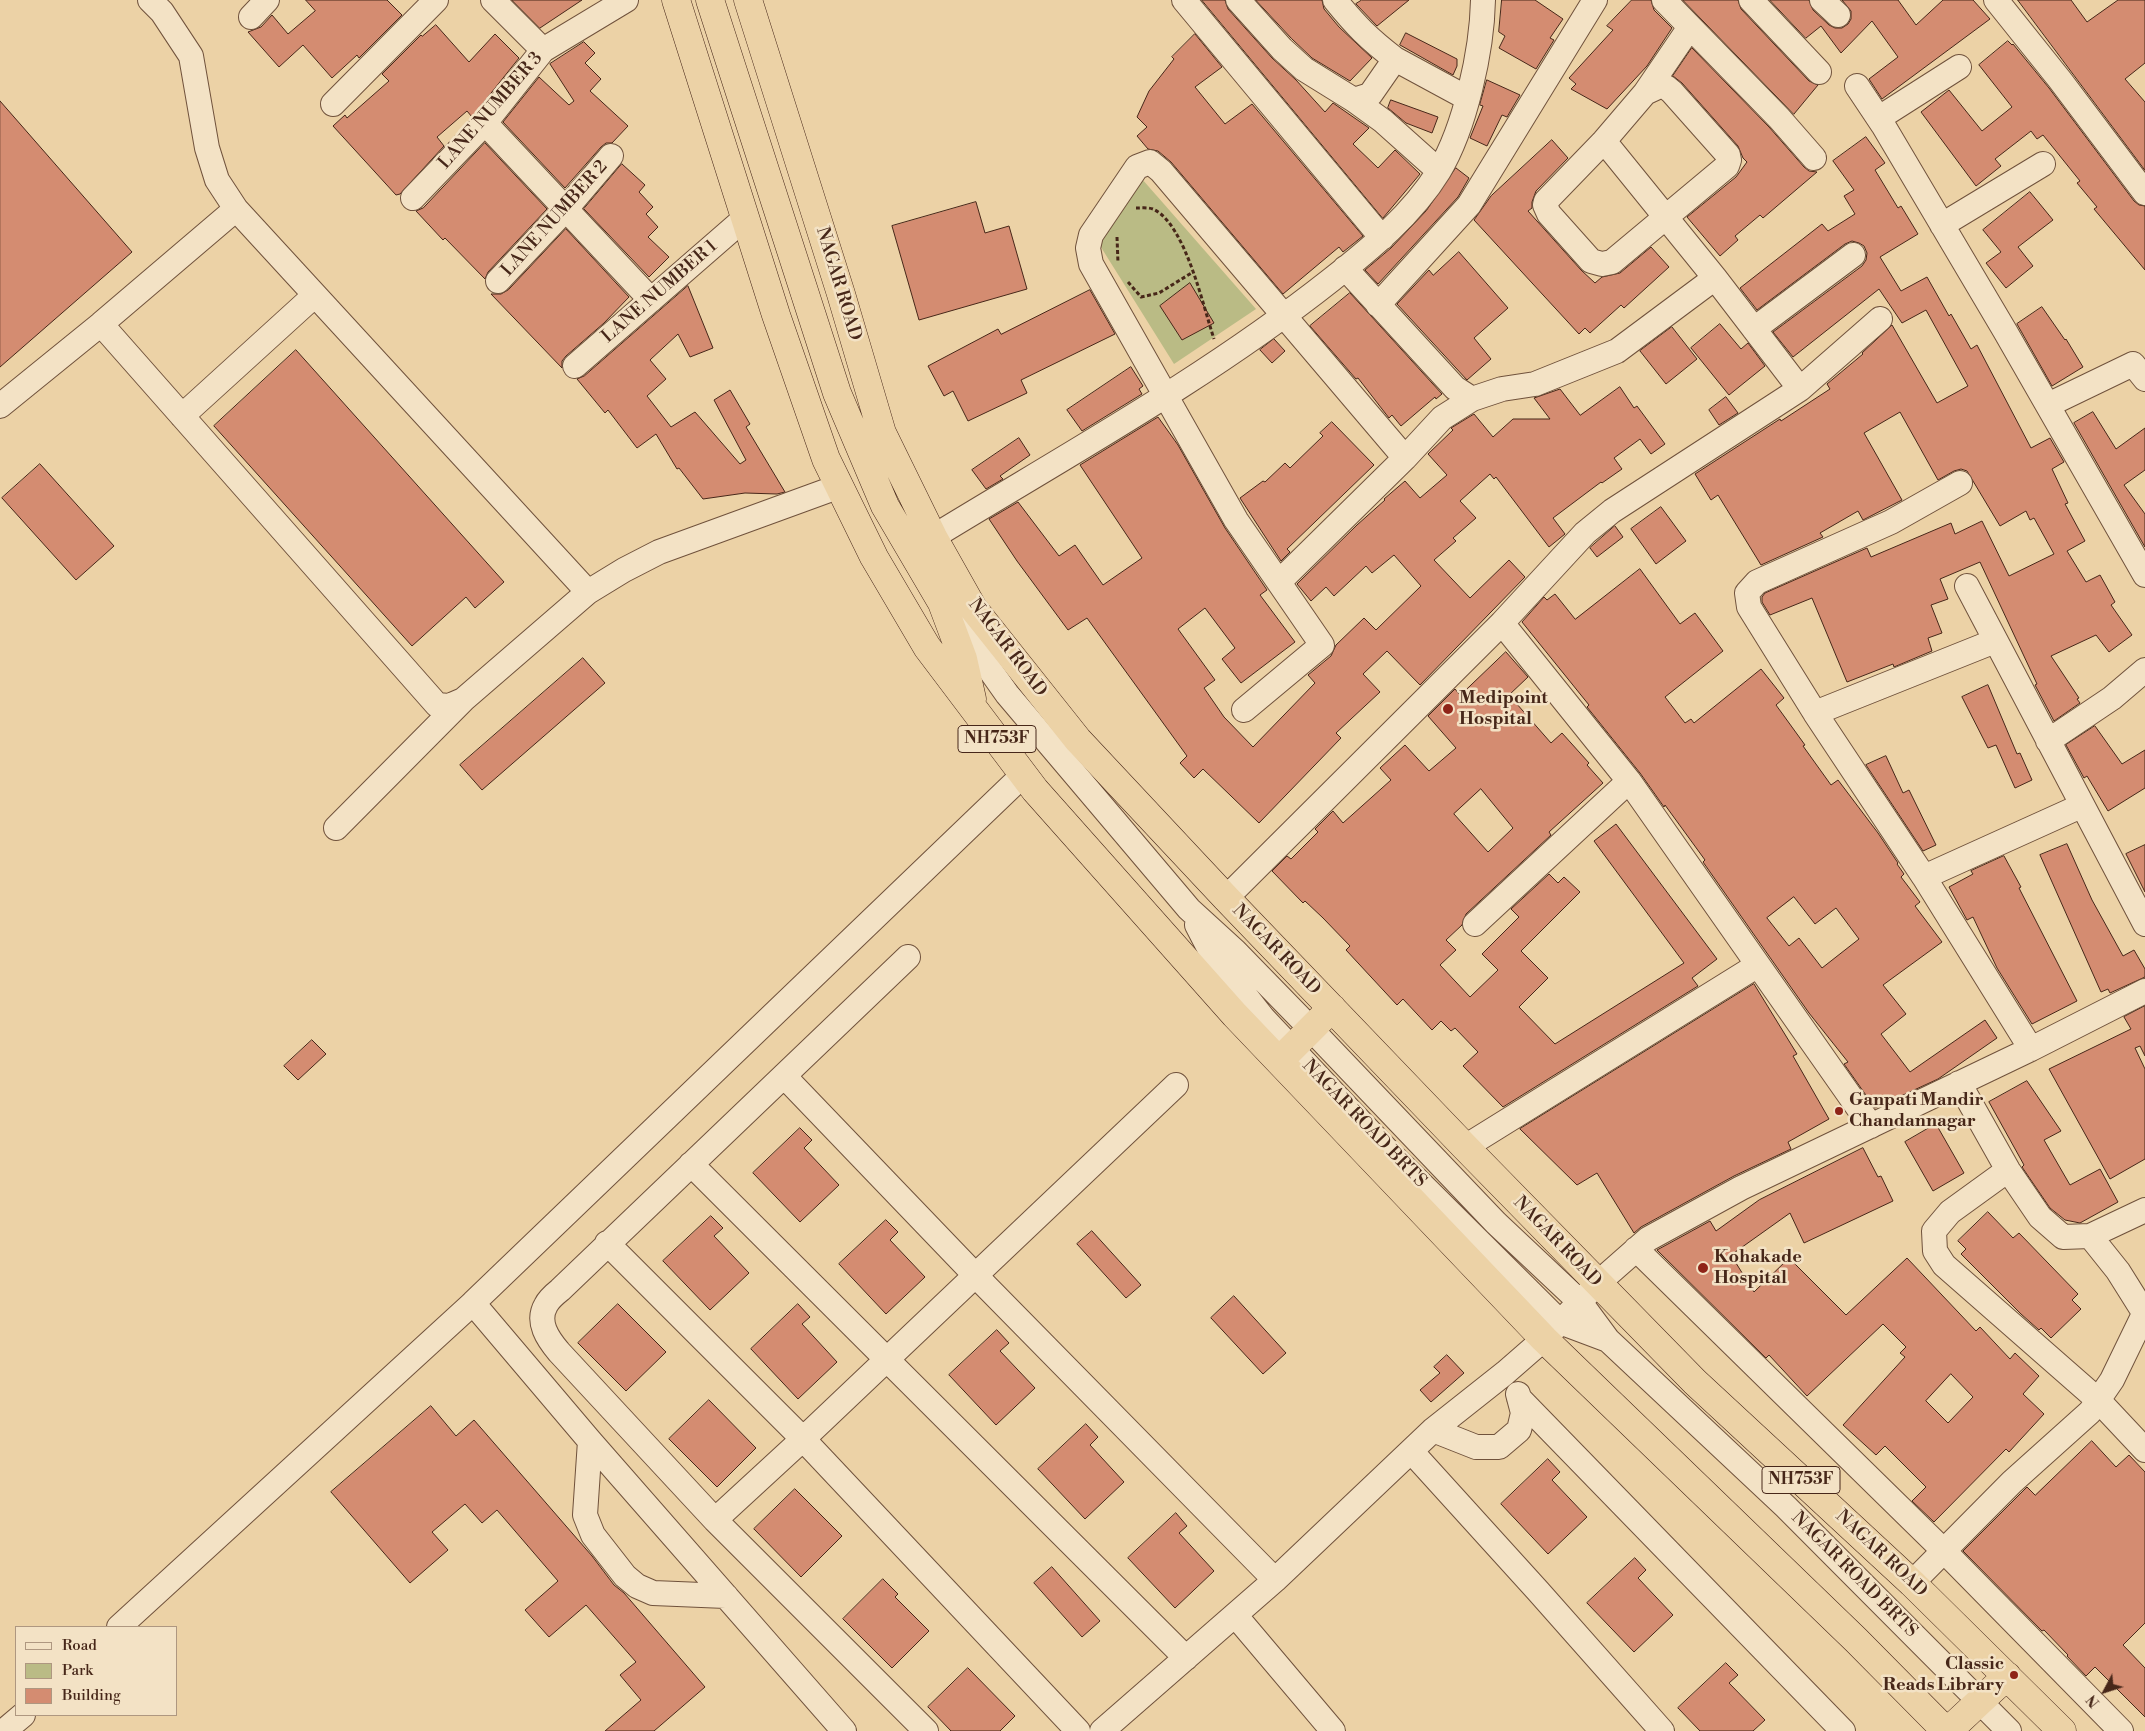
<!DOCTYPE html>
<style>
body{margin:0}
#map{position:relative;width:2145px;height:1731px;overflow:hidden;background:#ecd2a6;font-family:"Libre Bodoni",serif}
canvas{display:block}
.legend{position:absolute;left:15px;top:1626px;width:162px;height:90px;box-sizing:border-box;background:#f3e2c5;border:1px solid #ae9780;margin:0;padding:6px 9px;list-style:none;font-size:15px;color:#472719}
.legend li{display:flex;align-items:center;gap:10px;height:25px}
.legend b{width:25px;border:1px solid #ae9780}
.north{position:absolute;left:2080px;top:1666px;width:50px;height:50px;-webkit-text-stroke:4px #f3e2c5;paint-order:stroke;rotate:230deg;font-size:14px;font-weight:700;line-height:20px;text-align:center;color:#472719}
.north::after{content:'';display:block;margin:auto;width:18px;height:22px;background:#472719;clip-path:polygon(50% 0,100% 100%,50% 72%,0 100%)}
</style>
<div id="map">
<canvas width="2145" height="1731"></canvas>
<ul class="legend">
<li><b style="height:6px;background:#f3e2c5"></b>Road</li>
<li><b style="height:14px;background:#babb85"></b>Park</li>
<li><b style="height:14px;background:#d48c71"></b>Building</li>
</ul>
<div class="north">N</div>
</div>
<script>
const ctx = document.querySelector('canvas').getContext('2d');
ctx.lineJoin = 'round';
function paint(path, color) {
  ctx.fillStyle = color;
  ctx.fill(path, 'evenodd');
}
function stroke(path, color, width, dash) {
  ctx.strokeStyle = color;
  ctx.lineWidth = width;
  ctx.lineCap = dash ? 'butt' : 'round';
  ctx.setLineDash(dash || []);
  ctx.stroke(path);
}
function write(font, color, halo, rows, align = 'center') {
  ctx.font = font + ' "Libre Bodoni",serif';
  ctx.lineWidth = 5;
  ctx.setLineDash([]);
  ctx.textBaseline = 'middle';
  ctx.strokeStyle = halo;
  ctx.fillStyle = color;
  for (const [text, x, y, turn = 0] of rows) {
    ctx.save();
    ctx.translate(x, y);
    ctx.rotate((+turn || 0) * Math.PI / 180);
    ctx.textAlign = isNaN(turn) ? turn : align;
    if (halo) ctx.strokeText(text, 0, 0);
    ctx.fillText(text, 0, 0);
    ctx.restore();
  }
}
paint(new Path2D(`
 M1142 179 1256 309 1174 364 1099 244Z`), '#babb85');
const building = new Path2D(`
 M306 0H387L402 15 359 58 357 55 332 78 303 45 279 67 248 32 261 27 272 15 288 34 315 11Z
 M512 0H582L540 28Z
 M1202 0H1225L1228 9 1272 58 1296 80 1325 112 1333 103 1369 128 1353 144 1378 168 1395 150 1420 174 1383 218Z
 M1256 0H1322L1324 9 1339 27 1372 58 1350 81 1312 58 1292 39Z
 M1362 0H1409L1377 26 1356 4Z
 M1502 0H1535L1563 19 1550 38 1554 40 1536 69 1499 48 1505 36 1499 32Z
 M1632 0H1651L1654 10 1672 28 1647 66 1607 109 1571 89 1576 84 1569 78 1613 30 1607 26Z
 M1683 0H1738L1741 9 1809 81 1818 85 1794 114Z
 M1770 0H1809L1813 10 1829 25 1835 28H1842L1848 24 1851 19V11L1842 0H1898L1916 25 1943 0H1973L1990 19 1882 99 1869 79 1898 57 1872 21 1841 53 1821 26 1806 38Z
 M2018 0H2071L2087 22 2118 0H2145V63L2125 79 2145 102V170Z
 M436 25 469 62 495 34 519 58 472 117 467 111 437 137 444 146 400 194 396 195 333 126 345 115 347 118 389 81 382 74 421 35 422 36Z
 M1406 33 1457 59V66L1453 75 1400 45Z
 M1195 34 1222 67 1195 87 1225 124 1252 104 1363 236 1343 252 1339 247 1283 294 1171 162 1158 151 1148 149 1137 136 1147 127 1137 117 1149 91 1174 59 1172 57Z
 M2008 41 2012 45 2013 44 2049 88 2134 201 2139 205 2145 206V270L2094 209 2097 207 2077 183 2080 181 2043 135 2037 139 2031 131 1995 159 2001 166 1976 186 1921 112 1949 90 1982 131 2012 107 1979 65Z
 M584 42 595 53 585 63 601 79 590 91 628 126 612 143H606L601 147 565 188 503 122 539 77 569 105 574 101 550 64Z
 M1692 48 1769 127 1804 167 1809 171 1817 172 1763 218 1760 215 1735 236 1738 240 1720 256 1687 217 1736 177 1747 162 1743 158 1738 146 1682 83 1673 76Z
 M1487 80 1520 95 1507 117 1502 115 1487 146 1470 138 1483 106 1480 105Z
 M1391 100 1438 117 1432 133 1406 123 1388 108Z
 M0 101 132 252 0 367Z
 M1866 137 1885 163 1875 170 1898 208 1901 206 1918 234 1880 257 1901 291 1927 277 1949 316 1951 314 1971 349 1977 345 2031 448 2050 438 2064 462 2052 469 2068 503 2065 504 2085 541 2067 551 2086 582 2100 575 2115 602 2111 605 2132 635 2109 652 2096 635 2051 656 2079 698 2077 699 2080 703 2054 721 2035 685 2037 684 1980 562 1940 579 1948 599 1931 605 1942 633 1928 638 1932 651 1894 667 1893 664 1847 682 1812 598 1770 615 1762 602V597L1765 593 1867 548 1871 557 1951 523 1955 534 1982 521 2009 576 2054 554 2034 518 2030 520 2026 511 2000 526 1967 471 1961 469 1954 471 1938 480 1900 412 1864 433 1902 500 1863 520 1858 511 1820 533 1823 537 1761 565 1718 495 1711 500 1695 474 1780 419 1781 421 1830 389 1827 384 1863 354 1862 353 1892 325 1937 403 1968 386 1926 310 1902 323 1879 289 1793 357 1773 332 1862 266 1866 260 1867 253 1864 246 1859 243 1852 241 1845 244 1757 310 1740 288 1822 224 1828 231 1855 214 1844 196 1854 190 1833 161Z
 M1552 140 1568 158 1536 191 1532 202V208L1528 211 1581 270 1595 283 1602 277 1620 273 1651 247 1669 267 1624 308 1621 305 1590 333 1585 328 1579 334 1474 220 1491 196Z
 M485 143 547 209 488 272 485 279 445 238 443 240 416 211 423 208Z
 M622 164 645 185 639 192 653 207 646 214 658 227 648 237 669 257 649 277 584 209Z
 M1456 168 1469 178 1458 197 1378 284 1365 270 1391 248 1426 211Z
 M2030 192 2053 220 2018 247 2033 266 2006 288 1986 263 2001 252 1983 230Z
 M976 202 985 233 1009 226 1027 289 919 320 892 226Z
 M566 229 629 297 604 323 566 356 562 361V368L491 294H501L508 290Z
 M1459 252 1508 308 1474 338 1491 359 1467 380 1397 304 1429 270 1433 275Z
 M1190 283 1214 323 1182 340 1160 306Z
 M688 286 713 348 690 357 678 334 650 360 666 379 647 396 671 427 695 412 740 464 746 460 714 400 730 390 750 424 746 427 785 492 777 494 745 493 703 499 679 468 677 469 656 434 637 448 608 410 605 413 577 379 584 376Z
 M1090 290 1115 334 1021 380 1027 393 968 421 953 391 944 396 928 366 998 329 1001 334Z
 M1350 293 1442 394 1436 399 1435 397 1401 426 1392 415 1389 418 1358 378 1356 379 1310 326Z
 M2042 307 2065 340 2066 339 2083 367 2052 386 2017 324Z
 M1720 324 1741 349 1748 343 1765 366 1729 395 1691 348Z
 M1672 327 1697 359 1666 384 1640 351Z
 M1274 339 1285 351 1272 363 1260 350Z
 M296 350 504 582 475 608 466 597 412 646 214 426Z
 M1131 367 1143 386 1139 389 1142 394 1082 431 1067 410Z
 M1620 387 1634 408 1637 406 1665 444 1651 454 1640 439 1614 458 1622 469 1602 483 1601 482 1553 518 1565 534 1549 547 1496 477 1494 479 1490 474 1460 501 1476 518 1453 538 1456 541 1434 560 1470 598 1509 560 1525 577 1420 685 1387 651 1363 674 1380 692 1336 733 1341 738 1259 823 1203 769 1194 778 1180 763 1187 756 1087 618 1068 630 1017 561 989 519 1018 502 1059 556 1075 545 1103 585 1142 558 1080 465 1158 417 1178 445 1225 528 1267 590 1260 595 1295 642 1241 683 1222 659 1235 648 1205 608 1178 629 1215 680 1204 688 1224 717 1253 747 1315 683 1308 675 1331 656 1336 645 1364 618 1376 630 1421 586 1394 555 1372 573 1366 566 1334 596 1326 587 1311 601 1297 584 1357 525 1385 500 1384 499 1405 481 1420 498 1447 475 1428 454 1453 430 1451 428 1474 414 1493 437 1513 419H1550L1534 398 1560 389 1580 415Z
 M1726 397 1738 413 1719 425 1709 410Z
 M2093 412 2116 449 2145 428V470L2124 485 2145 514V547L2074 423Z
 M1332 422 1374 465 1287 549 1290 552 1281 561 1240 498 1263 481 1265 482 1285 463 1290 468 1323 436 1320 433Z
 M1019 438 1030 455 1000 476 1003 479 986 489 972 470Z
 M40 464 114 546 76 580 2 498Z
 M1661 507 1686 541 1656 564 1631 529Z
 M1615 526 1623 537 1597 557 1590 548Z
 M1640 569 1680 624 1695 613 1723 651 1665 697 1685 723 1691 719 1694 723 1761 669 1784 698 1776 705 1805 745 1803 746 1831 785 1838 780 1878 833 1898 863 1897 864 1904 874 1901 877 1920 902 1915 906 1942 942 1883 985 1906 1014 1881 1034 1910 1072 1985 1020 1997 1038 1938 1079 1875 1108 1844 1064 1848 1062 1809 1013 1703 862 1705 860 1665 805 1664 807 1640 773 1587 707 1589 705 1522 622 1544 597 1547 600 1555 594 1575 619ZM1794 897 1815 924 1836 908 1859 939 1822 968 1799 938 1789 946 1767 918Z
 M1506 652 1528 677 1509 695 1551 743 1562 733 1589 763 1587 765 1603 783 1549 832 1551 835 1466 914 1462 925 1446 940 1456 950 1440 965 1470 997 1498 970 1482 954 1519 917 1511 909 1549 874 1558 883 1564 877 1580 892 1521 951 1548 978 1519 1007 1555 1044 1684 963 1594 841 1616 824 1717 959 1692 978 1698 986 1503 1107 1463 1066 1478 1052 1455 1028 1451 1031 1441 1021 1432 1030 1403 999 1397 1005 1346 950 1350 946 1323 918 1305 901 1303 903 1272 871 1287 856 1291 859 1318 832 1315 829 1333 811 1343 823 1391 780 1380 768 1405 745 1429 771 1456 748 1428 716 1455 689 1460 695ZM1481 789 1513 828 1488 852 1454 814Z
 M583 658 605 683 482 790 460 765Z
 M1988 685 2017 754 2020 753 2032 780 2015 788 1996 745 1988 748 1962 697Z
 M2095 726 2122 764 2145 750V788L2108 811 2087 776 2084 778 2066 745Z
 M1886 756 1903 793 1909 790 1936 845 1923 851 1866 765Z
 M2067 844 2092 900 2123 956 2134 950 2145 969V977L2110 993 2108 989 2101 992 2040 855Z
 M2145 845V892L2126 854Z
 M2004 856 2021 887 2019 888 2077 1001 2032 1024 1997 968 1973 917 1967 920 1949 887 1973 874 1971 871Z
 M1754 984 1797 1054 1793 1056 1829 1119 1788 1142 1791 1149 1734 1176 1641 1227 1634 1233 1597 1173 1577 1185 1520 1129Z
 M2145 1006V1056L2140 1046 2135 1048 2145 1069V1159L2110 1179 2049 1069 2131 1029 2124 1017Z
 M312 1040 326 1054 298 1080 284 1066Z
 M2027 1081 2061 1131 2044 1140 2070 1185 2100 1169 2118 1202 2080 1223 2065 1220 2050 1208 2022 1167 2024 1165 1989 1102Z
 M1936 1124 1964 1173 1933 1191 1905 1142Z
 M800 1128 812 1140 804 1148 839 1185 800 1222 753 1173Z
 M1863 1148 1878 1177 1881 1176 1893 1201 1804 1243 1790 1213 1731 1255 1754 1292 1789 1258 1846 1315 1907 1258 1976 1331 1980 1327 2010 1359 2015 1353 2039 1376 2023 1394 2044 1414 2009 1452 2006 1449 1934 1522 1912 1501 1926 1487 1885 1446 1876 1455 1843 1425 1905 1357 1900 1353 1906 1347 1883 1324 1807 1396 1769 1355 1766 1358 1657 1250 1710 1221 1716 1231 1759 1200ZM1951 1374 1973 1397 1948 1423 1926 1401Z
 M1988 1212 2013 1238 2019 1233 2078 1294 2072 1300 2081 1309 2051 1338 2041 1328 2039 1330 2021 1314 1961 1254 1966 1249 1958 1241Z
 M711 1216 723 1228 714 1236 749 1273 710 1310 663 1261Z
 M886 1220 898 1232 890 1240 925 1277 886 1314 839 1264Z
 M1092 1231 1141 1285 1126 1298 1077 1244Z
 M1234 1296 1286 1353 1263 1374 1211 1318Z
 M618 1304 666 1352 626 1391 578 1343Z
 M798 1304 810 1317 802 1324 837 1362 798 1399 751 1349Z
 M997 1330 1009 1343 1000 1351 1035 1388 996 1425 949 1375Z
 M1447 1355 1464 1373 1431 1402 1420 1390 1440 1373 1434 1367Z
 M709 1400 756 1448 717 1487 669 1439Z
 M431 1406 456 1436 474 1420 592 1556 614 1585 624 1593 705 1687 654 1731H605L641 1700 620 1675 636 1662 586 1605 549 1637 525 1610 558 1581 497 1510 482 1523 465 1504 432 1532 448 1550 410 1583 331 1492Z
 M1086 1424 1098 1437 1090 1445 1124 1482 1085 1519 1038 1469Z
 M2092 1441 2116 1467 2129 1455 2145 1472V1623L2123 1645 2145 1668V1717L2095 1667 2086 1676 2067 1656 2068 1655 2044 1630 2042 1631 1963 1551 2027 1487 2035 1495Z
 M1548 1459 1560 1472 1552 1480 1587 1517 1548 1554 1501 1504Z
 M795 1489 842 1536 801 1577 754 1529Z
 M1176 1513 1187 1526 1179 1533 1214 1571 1175 1608 1128 1558Z
 M1635 1558 1646 1570 1638 1578 1673 1615 1634 1652 1587 1603Z
 M1052 1567 1100 1621 1082 1637 1034 1583Z
 M883 1579 898 1594 895 1597 929 1631 892 1668 843 1619Z
 M1726 1663 1738 1675 1729 1683 1765 1720 1753 1731H1700L1678 1708Z
 M968 1668 1015 1716 1000 1731H951L928 1707Z`);
paint(building, '#d48c71');
stroke(building, '#472719', 1);
const minor = new Path2D(`
 M150 0 162 12 191 56 207 148 217 180 236 209
 M493 0 543 50
 M1184 0 1382 238
 M1238 0 1282 49 1304 69 1354 100 1370 95 1395 59 1467 98
 M1335 0C1356 26 1369 39 1395 59
 M1664 0 1779 118 1814 158
 M1751 0 1819 72
 M1822 0 1838 15
 M1996 0 2060 80 2145 193
 M251 17 267 0
 M1660 86 1666 87 1672 92 1728 155 1729 160 1727 166 1612 262 1602 264 1591 261 1549 214 1545 205 1546 201 1604 141 1645 93Z
 M1857 86 1883 125 2005 331 2145 575
 M1645 93 1690 27
 M1354 100 1383 121 1439 171
 M333 104 436 0
 M1879 118 1959 67
 M485 123 651 300
 M1604 141 1715 278 1800 389
 M413 198 485 123 543 50 626 0
 M1942 225 2043 164
 M1345 268 1455 388 1472 399
 M498 281 565 210 611 156
 M1378 305 1469 205 1595 0
 M101 324 437 705 449 706 463 700 588 592
 M1754 329 1853 255
 M575 366 745 218
 M2048 405 2133 364 2145 379
 M0 406 101 324 236 209 588 592 624 570 659 552 840 486
 M182 416 315 295
 M1960 483 1891 522 1757 582 1747 593 1749 607 1815 713 1924 877 2031 1049
 M933 537C1067 455 1207 378 1331 280 1370 249 1412 215 1439 171 1465 128 1482 51 1483 0
 M1279 582 1405 458 1442 418 1472 399 1502 389 1535 384 1617 351 1715 278
 M1967 586 2145 924
 M954 619 1007 694 1189 909 1235 951 1311 1029 1496 1223 1580 1302 1608 1340 1786 1507 2009 1731
 M1502 623 1629 781 1871 1126
 M1244 710 1322 645 1236 520 1091 264 1088 248 1091 235 1137 167 1150 162 1161 171 1405 458
 M1815 713 1995 641
 M2048 741 2112 698 2145 670
 M336 828 463 700
 M1924 877 2081 806
 M1226 898 1502 623 1585 533 1612 511 1800 389 1880 319
 M1475 924 1629 781
 M1197 925 1211 952 1263 1018 1387 1150 1560 1322 1608 1340
 M908 957 560 1290C555 1294 549 1299 546 1305 536 1322 548 1339 559 1352L715 1520 926 1731
 M784 1076 976 1276 1275 1580
 M1959 1083 2008 1170 2040 1217 2063 1237 2090 1236 2145 1210
 M1465 1147 1758 965
 M691 1164 1186 1658
 M2008 1170 1950 1212 1934 1231 1935 1251 1944 1265 2098 1400 2145 1450
 M2090 1236 2118 1271 2145 1314
 M607 1243 803 1439 1078 1731
 M1636 1249 1945 1552 2121 1731
 M473 1303 590 1441 844 1731
 M1519 1398 1843 1731
 M1433 1430 1476 1447H1499L1519 1430 1523 1413 1518 1394
 M590 1441 585 1515 593 1535 625 1576 637 1586 653 1593 726 1596
 M1411 1451 1538 1591 1662 1731
 M715 1520 803 1439 1176 1085
 M1912 1583 2012 1482 2090 1412 2112 1380 2145 1312
 M1235 1615 1333 1731
 M119 1627 473 1303 1023 775
 M4 1731 23 1715
 M1102 1731 1275 1580 1433 1430 1505 1373 1544 1339 1598 1283 1648 1239 1741 1188 2031 1049 2145 991`);
const highway = new Path2D(`
 M676 0 776 315 826 459 874 557 927 647 1035 790 1235 1015 1544 1339 1856 1640 1946 1731
 M710 0 837 393 885 506 942 603 963 659 972 699
 M748 0 841 294 882 433 933 537 973 608 1078 740 1226 898 1465 1147 1695 1382 1912 1583 2062 1731
 M1279 1061 1332 1008
 M1948 1731 2007 1676`);
stroke(minor, '#70523c', 26);
stroke(highway, '#472719', 29);
stroke(new Path2D(`
 M1136 208C1142 208 1150 207 1155 210 1186 227 1203 306 1214 339
 M1117 237 1118 263
 M1128 282 1141 297 1159 293 1193 272`), '#472719', 3, [4, 2.5]);
stroke(minor, '#f3e2c5', 24);
stroke(highway, '#ecd2a6', 28);
for (const [x, y, r, color] of [
 [1448,709,6,"#8f2418"],
 [1839,1111,5,"#8f2418"],
 [1703,1268,6,"#8f2418"],
 [2014,1675,5,"#8f2418"]
]) {
  const dot = new Path2D();
  dot.arc(x, y, r, 0, 2 * Math.PI);
  ctx.fillStyle = color;
  ctx.fill(dot);
  stroke(dot, '#f3e2c5', 2);
}
for (const [x, y, w] of [
 [997,739,78],
 [1801,1480,78]
]) {
  const box = new Path2D();
  box.roundRect(x - w / 2, y - 13.5, w, 27, 4);
  ctx.fillStyle = '#f3e2c5';
  ctx.fill(box);
  stroke(box, '#472719', 1);
}
write('bold 16px', '#472719', null, [
 ["NH753F",997,739],
 ["NH753F",1801,1480]
]);
write('18px', '#472719', '#f3e2c5', [
 ["LANE NUMBER 3",491,111,-49],
 ["LANE NUMBER 2",555,219,-48],
 ["NAGAR ROAD",838,284,73],
 ["LANE NUMBER 1",660,292,-41],
 ["NAGAR ROAD",1007,648,53],
 ["NAGAR ROAD",1276,950,46],
 ["NAGAR ROAD BRTS",1364,1124,46],
 ["NAGAR ROAD",1557,1242,46],
 ["NAGAR ROAD",1881,1554,43],
 ["NAGAR ROAD BRTS",1854,1575,45]
]);
write('bold 18px', '#472719', '#f3e2c5', [
 ["Medipoint",1459,699],
 ["Hospital",1459,720],
 ["Ganpati Mandir",1849,1101],
 ["Chandannagar",1849,1122],
 ["Kohakade",1714,1258],
 ["Hospital",1714,1279],
 ["Classic",2004,1665,"right"],
 ["Reads Library",2004,1686,"right"]
], 'left');
</script>
